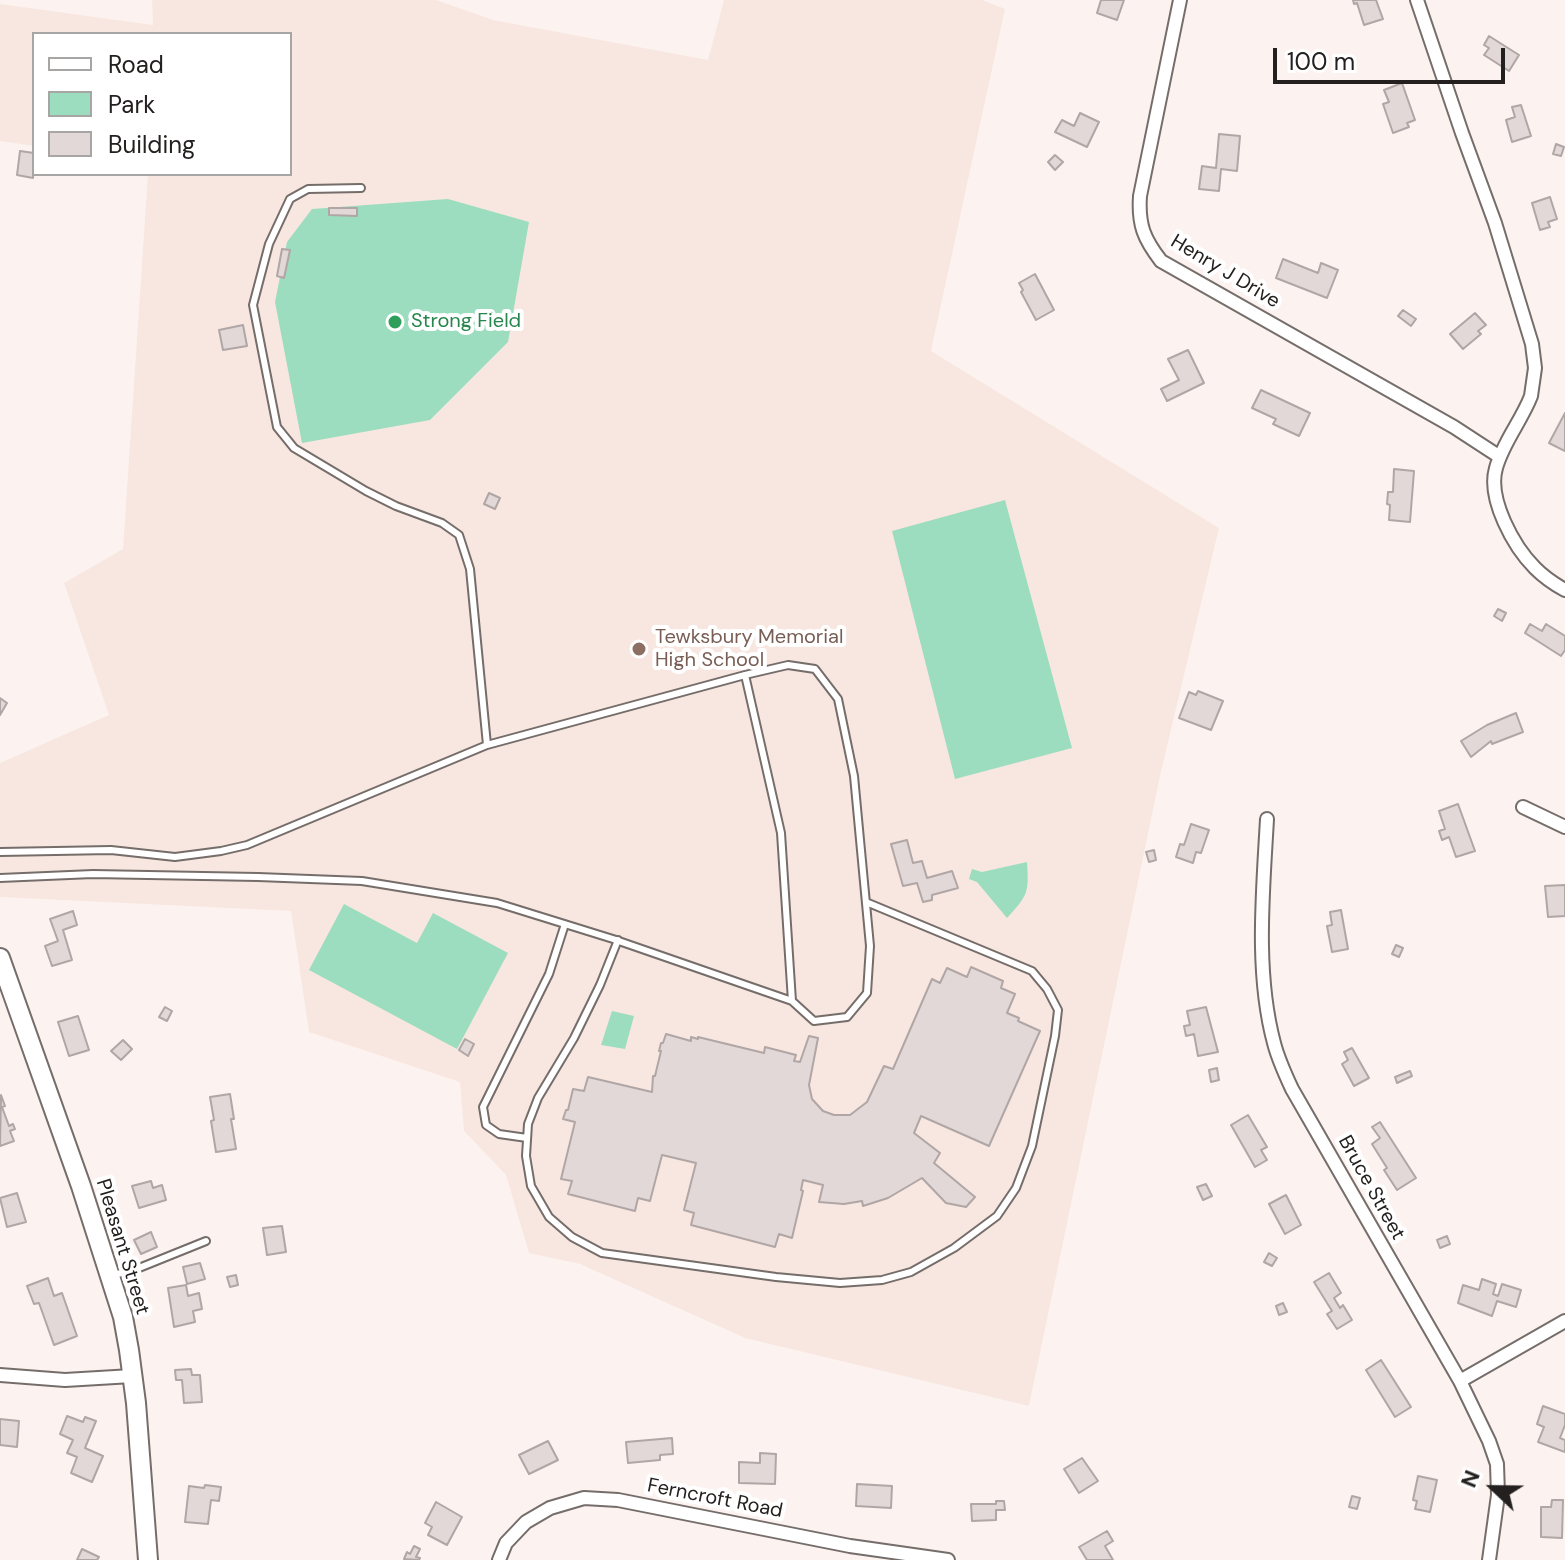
<!DOCTYPE html>
<style>
body{margin:0}
#map{position:relative;width:1565px;height:1560px;overflow:hidden;background:#fcf3f0;font-family:"DM Sans",sans-serif}
canvas{display:block}
.legend{position:absolute;left:32px;top:32px;width:260px;height:144px;box-sizing:border-box;background:#fff;border:2px solid #a7a6a5;margin:0;padding:10px 14px;list-style:none;font-size:24px;color:#23201f}
.legend li{display:flex;align-items:center;gap:16px;height:40px}
.legend b{width:40px;border:2px solid #a7a6a5}
.north{position:absolute;left:1453px;top:1448px;width:80px;height:80px;-webkit-text-stroke:6px #fff;paint-order:stroke;rotate:292deg;font-size:22px;font-weight:700;line-height:32px;text-align:center;color:#23201f}
.north::after{content:'';display:block;margin:auto;width:28px;height:36px;background:#23201f;clip-path:polygon(50% 0,100% 100%,50% 72%,0 100%)}
.scale{position:absolute;left:1273px;top:48px;width:232px;height:36px;box-sizing:border-box;border:4px solid #23201f;border-top:0;padding-left:10px;font-size:24px;line-height:28px;white-space:nowrap;color:#23201f;-webkit-text-stroke:6px #fff;paint-order:stroke}
</style>
<div id="map">
<canvas width="1565" height="1560"></canvas>
<ul class="legend">
<li><b style="height:10px;background:#fff"></b>Road</li>
<li><b style="height:22px;background:#9cddbf"></b>Park</li>
<li><b style="height:22px;background:#e2d8d7"></b>Building</li>
</ul>
<div class="north">N</div>
<div class="scale">100 m</div>
</div>
<script>
const ctx = document.querySelector('canvas').getContext('2d');
ctx.lineJoin = 'round';
function paint(path, color) {
  ctx.fillStyle = color;
  ctx.fill(path, 'evenodd');
}
function stroke(path, color, width, dash) {
  ctx.strokeStyle = color;
  ctx.lineWidth = width;
  ctx.lineCap = dash ? 'butt' : 'round';
  ctx.setLineDash(dash || []);
  ctx.stroke(path);
}
function write(font, color, halo, rows, align = 'center') {
  ctx.font = font + ' "DM Sans",sans-serif';
  ctx.lineWidth = 8;
  ctx.setLineDash([]);
  ctx.textBaseline = 'middle';
  ctx.strokeStyle = halo;
  ctx.fillStyle = color;
  for (const [text, x, y, turn = 0] of rows) {
    ctx.save();
    ctx.translate(x, y);
    ctx.rotate((+turn || 0) * Math.PI / 180);
    ctx.textAlign = isNaN(turn) ? turn : align;
    if (halo) ctx.strokeText(text, 0, 0);
    ctx.fillText(text, 0, 0);
    ctx.restore();
  }
}
paint(new Path2D(`
 M152 0H436L493 20 708 60 724 0H982L1005 9 931 351 1219 528 1160 776 1029 1406 745 1338 580 1264 529 1253 506 1175 464 1131 460 1082 309 1032 291 911 0 897V763L109 715 64 583 123 549 148 174H290V34H34V146L0 141V4L153 25Z`), '#f8e7e0');
paint(new Path2D(`
 M448 199 529 222 508 342 430 420 302 443 275 302 287 242 312 209Z
 M1005 500 1072 748 955 779 892 531Z
 M1027 862C1029 893 1028 895 1007 918L977 882 969 879 972 869 982 872Z
 M344 904 417 943 433 913 508 953 457 1049 309 970Z
 M612 1011 634 1016 625 1049 601 1045Z`), '#9cddbf');
const building = new Path2D(`
 M1101 0H1124L1117 20 1097 13Z
 M1353 0H1376L1383 19 1364 25 1357 3 1354 4Z
 M1489 36 1519 55 1509 71 1484 55 1489 48 1484 45Z
 M1402 83 1415 120 1407 123 1409 127 1393 133 1383 104 1389 102 1384 90Z
 M1521 105 1531 136 1512 142 1506 120 1515 117 1512 107Z
 M1080 113 1099 122 1087 147 1055 132 1062 120 1074 126Z
 M1219 134 1240 136 1237 171 1221 169 1219 191 1199 189 1202 166 1216 168Z
 M1556 144 1564 147 1561 156 1553 154Z
 M20 151 34 153 33 178 17 175Z
 M1055 155 1063 162 1055 170 1048 162Z
 M1550 197 1557 219 1548 222 1550 227 1540 230 1532 203Z
 M329 208H357V216L329 215Z
 M282 249 290 250 284 278 277 276Z
 M1283 259 1318 273 1321 263 1338 270 1327 298 1276 278Z
 M1035 274 1054 310 1036 320 1021 292 1023 290 1019 283Z
 M1403 310 1416 319 1411 326 1398 316Z
 M1475 313 1486 325 1478 331 1481 334 1463 349 1450 334Z
 M243 325 247 346 223 350 219 330Z
 M1188 350 1204 383 1167 401 1161 389 1179 380 1168 359Z
 M1261 390 1310 413 1299 436 1273 424 1276 419 1252 408Z
 M1565 413V451L1549 443Z
 M1394 469 1414 471 1410 522 1389 520 1390 505 1387 504 1388 492H1393Z
 M489 493 500 498 495 509 484 504Z
 M1498 609 1506 613 1502 621 1494 616Z
 M1530 624 1542 631 1546 624 1565 636V650L1561 656 1525 633Z
 M1198 691 1223 701 1211 730 1179 718 1189 692 1196 695Z
 M0 698 7 703 0 715Z
 M1516 713 1523 732 1492 744 1491 741 1471 757 1461 741 1487 725Z
 M1458 804 1475 851 1456 857 1449 837 1442 840 1439 831 1445 829 1439 811Z
 M1191 824 1209 830 1201 853 1196 852 1193 863 1176 857 1180 844 1184 845Z
 M907 840 913 863 922 861 927 878 952 871 958 888 932 895V900L923 902 917 883 903 886 891 844Z
 M1154 850 1156 860 1149 862 1146 852Z
 M1565 885V916L1548 917 1545 886Z
 M1341 910 1348 949 1332 952 1327 926 1332 925 1330 912Z
 M73 911 77 925 63 930 72 960 52 966 45 946 58 941 50 919Z
 M1396 945 1403 948 1399 957 1392 954Z
 M971 967 1003 981 1001 988 1015 994 1007 1013 1019 1018 1018 1021 1040 1031 989 1146 921 1116 914 1133 940 1153 934 1163 975 1197 966 1207 946 1203 922 1178 888 1198 863 1206 862 1201 844 1204 819 1202 823 1185 803 1180 801 1190 803 1191 792 1238 779 1234 775 1247 691 1225 694 1213 684 1210 696 1163 662 1155 650 1201 638 1198 635 1211 568 1194 572 1181 561 1179 575 1122 563 1119 566 1110H568L573 1089 584 1091 588 1077 652 1092 653 1076H655L661 1051H659L661 1043H663L666 1034 691 1041V1037L698 1039V1037L764 1053 765 1047 796 1055 794 1061 800 1062 809 1036 818 1038 809 1085 812 1099 823 1111 834 1115H850L867 1102 884 1066 893 1069 932 979 940 983 947 968 967 977Z
 M165 1007 172 1011 167 1021 159 1017Z
 M1206 1007 1218 1052 1198 1056 1194 1034 1186 1036 1184 1026 1190 1025 1187 1011Z
 M78 1016 89 1050 69 1056 58 1022Z
 M465 1039 474 1044 468 1056 459 1050Z
 M123 1040 132 1049 121 1060 111 1051Z
 M1352 1048 1369 1078 1354 1086 1342 1064 1348 1060 1344 1052Z
 M1217 1068 1219 1080 1211 1082 1209 1070Z
 M1410 1071 1412 1076 1397 1083 1395 1077Z
 M230 1094 234 1119H231L236 1149 216 1152 211 1121 214 1120 210 1097Z
 M1 1095 5 1106 2 1107 9 1126 13 1124 15 1129 10 1131 14 1141 0 1146Z
 M1248 1115 1267 1147 1261 1150 1267 1160 1255 1167 1231 1125Z
 M1380 1122 1416 1178 1397 1190 1384 1170 1387 1168 1372 1144 1380 1138 1372 1127Z
 M151 1181 153 1188 162 1185 166 1200 139 1208 132 1186Z
 M1206 1184 1212 1196 1203 1200 1197 1187Z
 M17 1193 26 1222 7 1227 0 1198Z
 M1286 1195 1301 1225 1285 1234 1269 1204Z
 M282 1226 286 1252 267 1255 263 1228Z
 M151 1232 157 1247 141 1254 134 1240Z
 M1447 1236 1450 1244 1440 1248 1437 1240Z
 M1269 1253 1277 1258 1272 1266 1264 1262Z
 M200 1263 205 1279 187 1284 183 1267Z
 M1329 1273 1341 1293 1334 1298 1340 1308 1343 1305 1352 1320 1337 1329 1327 1314 1332 1311 1314 1282Z
 M236 1275 238 1285 230 1287 227 1277Z
 M48 1278 54 1296 62 1293 77 1336 54 1345 39 1303 34 1304 27 1286Z
 M1482 1279 1496 1284 1493 1294 1498 1296 1502 1284 1521 1290 1516 1307 1497 1301 1492 1316 1458 1303 1463 1285 1479 1290Z
 M186 1285 188 1296 199 1293 202 1309 193 1311 195 1322 174 1327 168 1288Z
 M1283 1303 1287 1312 1279 1315 1276 1306Z
 M1381 1360 1411 1407 1395 1417 1366 1370Z
 M191 1369 192 1375H200L202 1402 184 1403 182 1380H176L175 1370Z
 M1543 1406 1565 1414V1425L1560 1438 1565 1440V1452L1538 1442 1544 1427 1537 1424Z
 M67 1416 83 1422 85 1417 96 1421 85 1448 103 1456 92 1482 71 1473 77 1457 67 1453 73 1440 60 1434Z
 M0 1419 19 1421 17 1447 0 1445Z
 M672 1438 673 1454 660 1455V1460L628 1463 626 1442Z
 M548 1441 558 1460 529 1474 519 1455Z
 M760 1453 776 1454 775 1484 739 1483V1462L760 1463Z
 M1082 1458 1098 1481 1079 1493 1064 1469Z
 M1418 1476 1437 1480 1430 1512 1415 1509 1417 1501 1413 1500Z
 M857 1484 892 1486 891 1508 856 1506Z
 M205 1485 221 1487 219 1501 211 1500 208 1524 185 1522 189 1486 204 1488Z
 M1352 1496 1360 1498 1357 1509 1349 1507Z
 M1552 1500H1563L1562 1538 1541 1537V1507H1551Z
 M996 1501H1004L1005 1510H996V1520L972 1521 971 1504H996Z
 M436 1502 462 1517 447 1545 428 1535 432 1527 425 1523Z
 M1107 1531 1113 1541 1105 1546 1113 1560H1087L1079 1547Z
 M414 1546 420 1549 416 1557 420 1558 419 1560 404 1559 407 1552 410 1554Z
 M82 1549 99 1557 97 1560H77Z`);
paint(building, '#e2d8d7');
stroke(building, '#b0a6a5', 2);
const lane = new Path2D(`
 M361 188 308 189 290 199 269 244 253 305 277 427 294 448 366 491 396 506 442 523 459 535 470 569 487 745
 M745 675 788 665 815 669 838 699 854 776 870 946 867 993 847 1017 814 1021 792 1001
 M0 852 111 850 175 857 221 851 247 845 487 745 745 675 781 833 792 1001 613 939 497 903 362 881 258 877 93 874 0 878
 M618 940 600 985 574 1038 538 1098 528 1124 526 1156 531 1186 549 1217 572 1237 602 1253 776 1277 840 1283 882 1280 911 1272 954 1248 997 1216 1016 1188 1032 1146 1055 1036 1058 1010 1047 989 1032 971 866 902
 M527 1138 499 1134 486 1125 483 1107 549 974 565 924
 M113 1275 134 1270 206 1241`);
const street = new Path2D(`
 M1180 0 1140 196C1138 225 1144 239 1161 261L1454 427 1500 457
 M1417 0 1462 133 1495 223 1532 344 1535 368 1531 396C1522 420 1503 442 1496 468 1487 499 1514 547 1535 568 1544 577 1554 584 1565 590
 M1523 807 1565 827
 M1267 819C1263 892 1255 972 1274 1043 1278 1059 1285 1074 1292 1089L1460 1381 1489 1441 1497 1464 1498 1495 1489 1560
 M0 1375 65 1380 132 1376
 M1460 1381 1565 1321
 M499 1560 506 1543 526 1522 550 1508 584 1498 618 1500 850 1546 948 1560`);
const secondary = new Path2D(`
 M0 958 81 1186 123 1317 129 1350 136 1403 148 1560`);
stroke(lane, '#756d6a', 10);
stroke(street, '#756d6a', 16);
stroke(secondary, '#756d6a', 22);
stroke(lane, '#fff', 6);
stroke(street, '#fff', 12);
stroke(secondary, '#fff', 18);
for (const [x, y, r, color] of [
 [395,322,8,"#2e9e5b"],
 [639,649,8,"#8d6e63"]
]) {
  const dot = new Path2D();
  dot.arc(x, y, r, 0, 2 * Math.PI);
  ctx.fillStyle = color;
  ctx.fill(dot);
  stroke(dot, '#fff', 3);
}
write('20px', '#23201f', '#fff', [
 ["Henry J Drive",1225,272,31],
 ["Bruce Street",1371,1188,61],
 ["Pleasant Street",122,1247,73],
 ["Ferncroft Road",715,1499,11]
]);
write('20px', '#27864d', '#fff', [
 ["Strong Field",411,322]
], 'left');
write('20px', '#785e54', '#fff', [
 ["Tewksbury Memorial",655,638],
 ["High School",655,661]
], 'left');
</script>
